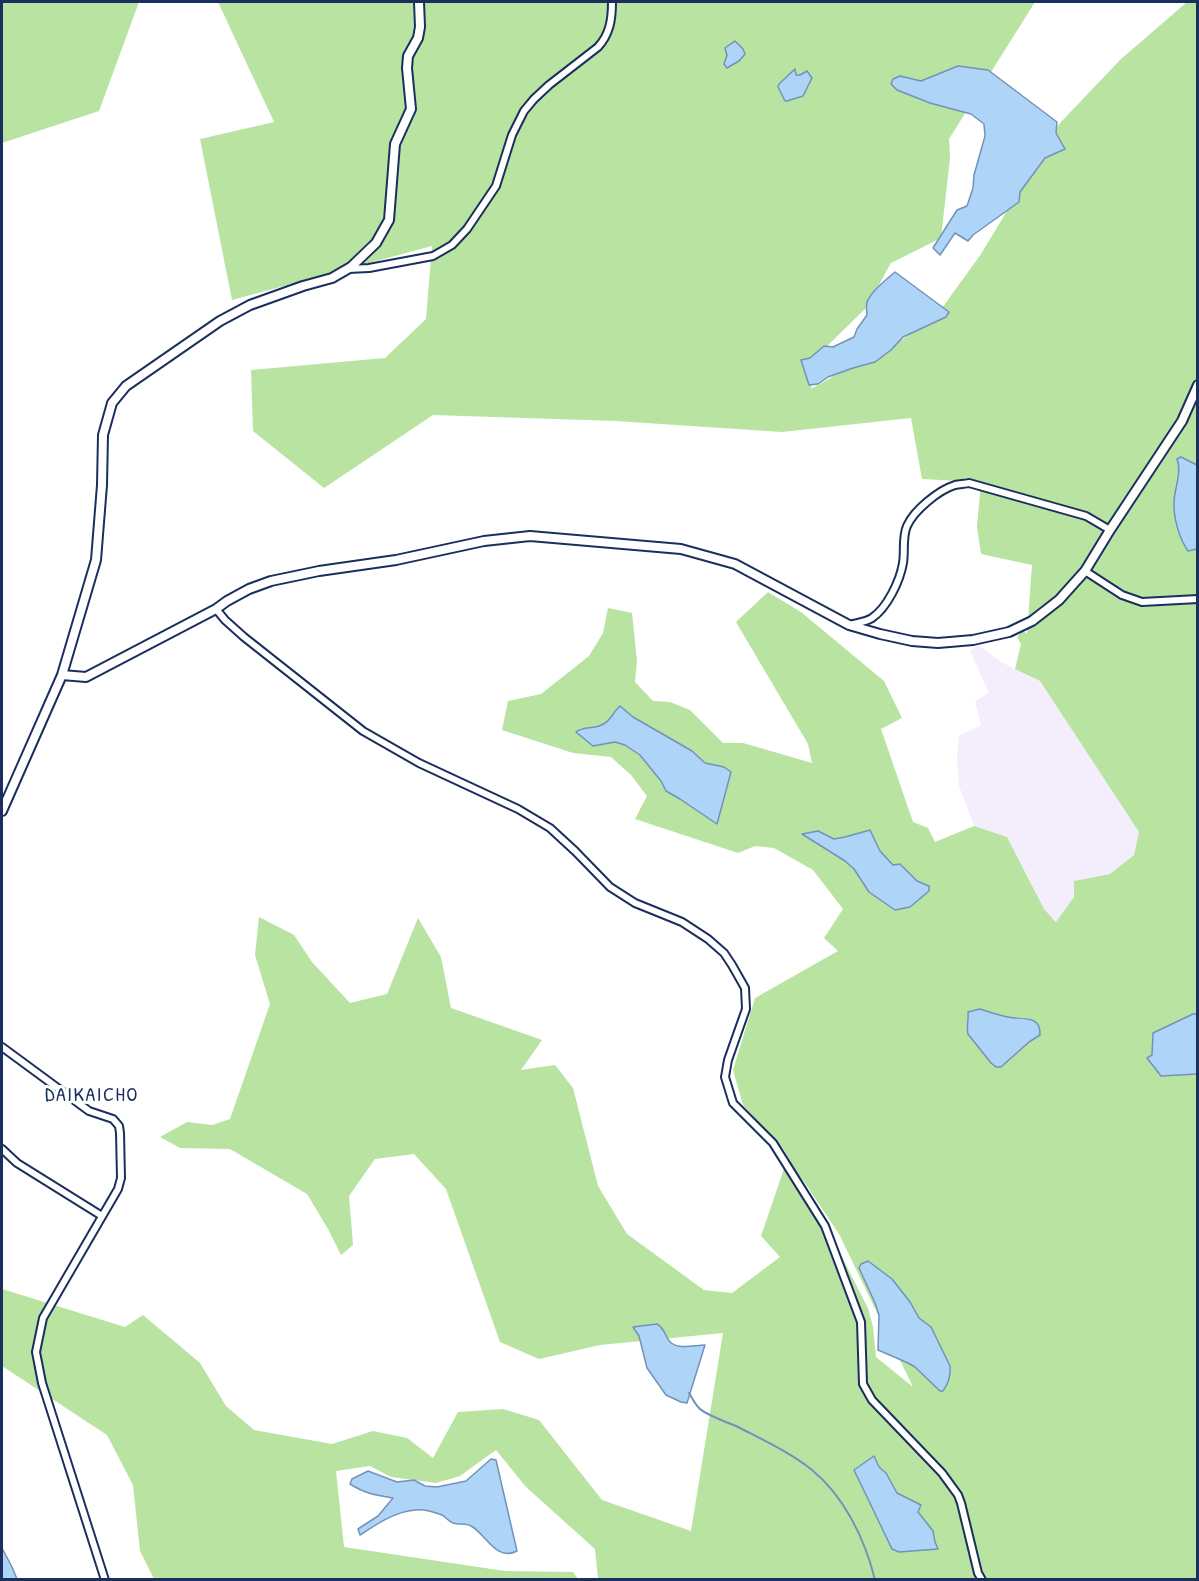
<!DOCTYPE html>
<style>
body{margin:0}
#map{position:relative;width:1199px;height:1581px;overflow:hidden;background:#fff;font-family:"Patrick Hand",sans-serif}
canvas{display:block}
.frame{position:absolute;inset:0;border:3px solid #1b2f5e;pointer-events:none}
</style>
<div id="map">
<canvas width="1199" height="1581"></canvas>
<div class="frame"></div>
</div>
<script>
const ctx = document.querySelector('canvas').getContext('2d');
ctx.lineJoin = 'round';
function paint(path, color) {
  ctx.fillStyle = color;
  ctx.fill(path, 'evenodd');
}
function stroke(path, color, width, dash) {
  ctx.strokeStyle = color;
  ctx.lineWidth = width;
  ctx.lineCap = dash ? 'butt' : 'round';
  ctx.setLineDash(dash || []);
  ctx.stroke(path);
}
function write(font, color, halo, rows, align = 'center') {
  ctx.font = font + ' "Patrick Hand",sans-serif';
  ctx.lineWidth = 6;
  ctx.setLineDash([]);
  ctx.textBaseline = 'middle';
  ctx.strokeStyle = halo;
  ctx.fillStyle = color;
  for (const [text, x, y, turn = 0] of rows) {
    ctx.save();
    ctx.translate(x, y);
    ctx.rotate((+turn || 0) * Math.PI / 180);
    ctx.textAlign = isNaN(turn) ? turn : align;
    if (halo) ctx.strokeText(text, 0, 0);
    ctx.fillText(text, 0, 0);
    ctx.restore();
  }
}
paint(new Path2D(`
 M978 645 1001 662 1040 681 1139 832 1134 855 1110 874 1075 881 1074 897 1057 922 1044 909 1007 837 974 826 959 786 957 755 959 736 981 725 975 701 989 693 970 651Z`), '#f4eefc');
paint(new Path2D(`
 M2 2H139L99 111 2 143Z
 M218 2H1035L949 139 950 158 941 238 891 263 866 308 818 355 811 389 846 369 903 339 937 315 981 254 1060 123 1121 59 1187 2H1197L1198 1014H1193L1153 1033 1193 1073 1197 1074V1579H598L595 1549 526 1487 496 1450 460 1476 436 1483 391 1477 370 1466 336 1471 344 1547 505 1571 573 1572 578 1579H154L140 1551 133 1485 107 1435 2 1366V1289L125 1327 143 1315 200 1363 226 1406 254 1430 332 1444 373 1431 407 1438 433 1458 458 1412 503 1409 539 1420 602 1500 691 1531 723 1333 600 1345 539 1359 500 1342 446 1189 414 1154 375 1159 349 1196 353 1245 341 1255 328 1229 307 1194 230 1149 180 1148 160 1137 187 1122 212 1125 230 1119 270 1004 255 955 259 917 294 935 312 962 350 1003 387 994 418 918 441 957 451 1008 542 1040 521 1070 555 1065 573 1088 598 1186 627 1234 704 1290 732 1293 780 1257 761 1236 788 1157 783 1149 743 1105 733 1070 755 998 838 951 824 938 843 909 813 870 774 848 755 846 738 853 635 819 647 796 631 775 611 757 573 753 502 730 508 701 541 694 589 656 603 633 608 608 632 613 637 661 635 682 653 701 670 702 690 710 723 743H743L812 763 808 744 736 622 768 592 801 612 884 681 902 718 881 729 913 822 928 828 935 842 974 826 1007 837 1044 909 1056 922 1074 897V881L1110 874 1134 855 1139 832 1040 681 1015 669 1021 644 1017 637 1023 630 1027 634 1032 565 981 554 977 527 981 482 922 479 911 418 782 432 616 421 433 415 324 488 253 431 251 370 385 358 426 319 432 246 232 300 200 139 274 122ZM620 706 633 717 692 751 705 763 724 767 718 823 680 799 666 791 661 781 640 755 625 745 615 742 593 746 580 728C591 728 603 728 610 719 614 714 615 710 620 706ZM870 830 880 851 893 865 900 864 917 882 929 886 869 892 854 869 845 861 803 835 818 831 834 839 845 837ZM980 1009 1009 1017 1028 1018 1040 1035 1029 1042 966 1028ZM801 1177 839 1234 913 1387 876 1357 873 1327 868 1308Z`), '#b8e3a1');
const water = new Path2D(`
 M735 41 743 49 745 54 739 61 727 68 724 64 727 55 725 48Z
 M958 66 988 70 1057 122 1056 133 1065 149 1045 158 1020 192 1019 202 973 235 968 241 955 233 940 255 933 248 957 210 967 206 973 188 974 175 985 136 984 124 971 114 930 103 897 90 891 84 893 79 900 76 921 81Z
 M795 69 796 75H800L807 71 812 78 803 96 787 101H785L778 87 779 84Z
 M895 272 949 312 946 317 903 337 891 350 875 362 853 368 828 377 818 384 809 385 801 360 810 358 824 346 833 347 854 337 857 329 867 315C867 310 865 305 868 300 873 289 886 280 895 272Z
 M1181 457 1197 465V549L1188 551C1179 538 1173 517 1174 501 1175 487 1182 472 1177 459Z
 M620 706 633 717 692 751 705 763 724 767 731 772 717 824 680 799 666 791 661 781 640 755 625 745 615 742 593 746 576 732C583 726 591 729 599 726 610 723 612 713 620 706Z
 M870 830 880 851 893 865 900 864 917 881 929 886V891L910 907 895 910 869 892 854 869 845 861 802 834 818 831 834 839 845 837Z
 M980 1009C989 1012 998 1015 1008 1017 1021 1020 1041 1014 1040 1035L1029 1042 1001 1067H996L991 1063 968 1034C966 1027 969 1020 968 1012Z
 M1193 1014H1197V1074L1161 1076 1147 1058 1152 1055 1153 1033Z
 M868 1261 892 1279 910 1302 919 1318 931 1327 950 1366C951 1375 948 1384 943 1391H940L915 1367 908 1363 878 1350 879 1315 875 1303 859 1268 861 1264Z
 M657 1324C664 1328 664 1333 668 1339 674 1351 694 1345 705 1345L687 1403 681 1402 666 1395 647 1368 639 1336 633 1327Z
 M874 1456 879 1467 886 1473 897 1493 921 1505 918 1512 933 1531 935 1542 938 1549 899 1552 892 1549 854 1470Z
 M491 1459 496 1460 517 1551C496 1562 486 1534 471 1526 466 1523 459 1525 453 1523 449 1522 446 1517 442 1515 434 1512 423 1509 415 1510 394 1512 377 1524 360 1535L358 1529 378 1516 393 1498C375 1495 366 1494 350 1484L352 1479 368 1471 397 1482 414 1480 425 1486 437 1487 466 1481Z
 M2 1548 12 1567 17 1579H2Z`);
paint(water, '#aed4f7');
stroke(water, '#7392ba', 1.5);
stroke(new Path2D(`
 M689 1393C692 1398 695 1404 699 1408 705 1415 730 1423 740 1428 763 1440 791 1453 812 1470 844 1496 865 1539 875 1580`), '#7392ba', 2);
const minor = new Path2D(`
 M348 269 369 268 433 256 452 245 467 229 496 186 512 135 524 111 534 99 549 85 598 47C610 34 612 19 612 2
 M1085 571 1122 595 1142 602 1198 599
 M216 609 225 620 244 637 363 731 419 763 518 809 550 828 575 851 610 887 635 903 682 922 708 939 724 953 732 965 745 988 746 1009 728 1060 725 1077 733 1103 773 1143 825 1226 861 1322 863 1384 872 1400 942 1473 958 1495 961 1503 978 1573 982 1580
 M850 625C856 623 866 622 872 618 887 608 900 581 903 563 905 551 902 537 907 526 914 510 939 490 955 485 960 484 965 484 969 483L1086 516 1110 530
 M2 1047 89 1111 113 1119 119 1126 120 1133 121 1178 118 1189 43 1318 36 1352 42 1383 105 1580
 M2 1149 17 1163 102 1216`);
const tertiary = new Path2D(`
 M62 675 86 677 216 609 227 601 249 589 271 581 319 571 396 560 484 541 530 536 681 549 735 564 849 625 880 634 912 641 938 643 973 640 1009 632 1032 621 1059 600 1085 571 1110 530 1182 421 1198 385
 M2 811 62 675 96 560 102 485 103 435 112 403 126 386 220 321 250 305 303 286 332 278 351 267 376 243 389 220 395 144 411 109 407 68 408 56 418 38 420 27 419 2`);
stroke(minor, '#1b2f5e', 10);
stroke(tertiary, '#1b2f5e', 12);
stroke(minor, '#fff', 6);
stroke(tertiary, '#fff', 8);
ctx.letterSpacing = '1.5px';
write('20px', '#1b2f5e', '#fff', [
 ["DAIKAICHO",92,1096]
]);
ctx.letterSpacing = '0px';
</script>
